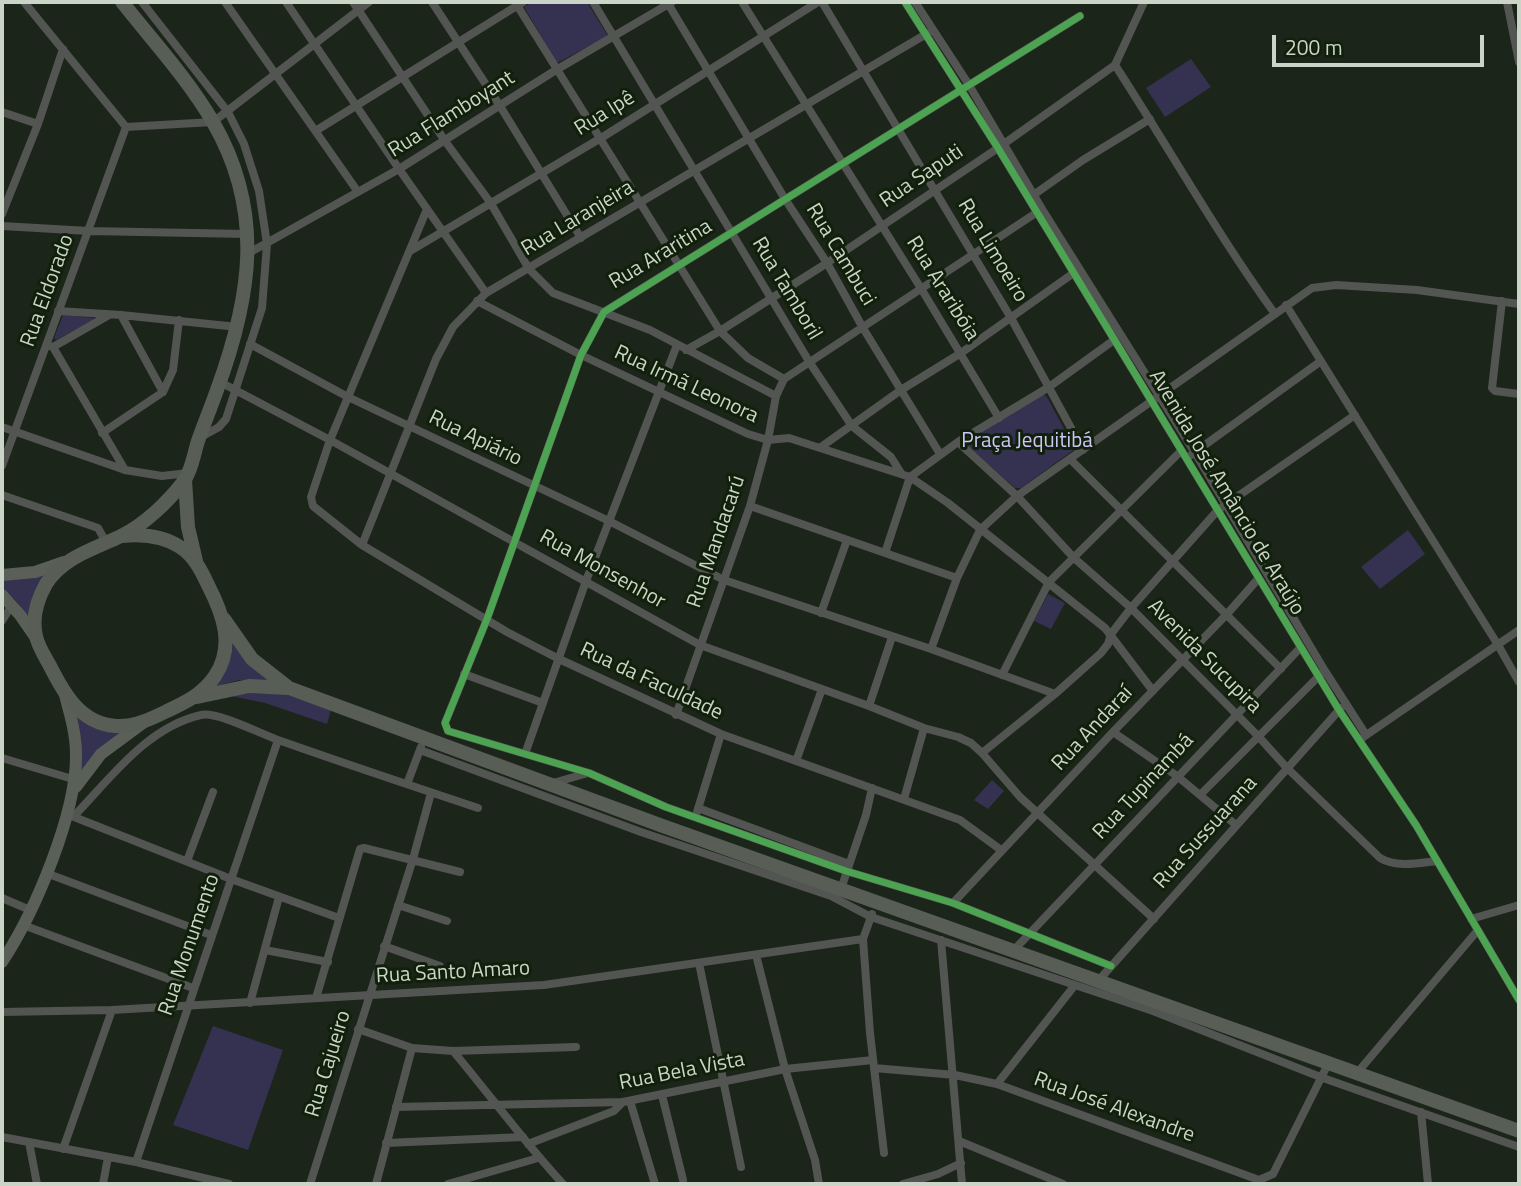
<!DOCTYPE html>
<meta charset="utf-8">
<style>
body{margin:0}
#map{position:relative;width:1521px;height:1186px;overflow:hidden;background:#1c2519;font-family:"Titillium Web",sans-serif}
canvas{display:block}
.frame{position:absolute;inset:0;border:4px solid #cbd5c7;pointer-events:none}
.scale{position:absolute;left:1272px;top:35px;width:212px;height:32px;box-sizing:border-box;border:4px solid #cbd5c7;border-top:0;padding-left:9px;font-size:21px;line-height:24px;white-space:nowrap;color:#cbd5c7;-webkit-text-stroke:5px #11200b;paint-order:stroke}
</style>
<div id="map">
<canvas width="1521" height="1186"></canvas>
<div class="frame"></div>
<div class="scale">200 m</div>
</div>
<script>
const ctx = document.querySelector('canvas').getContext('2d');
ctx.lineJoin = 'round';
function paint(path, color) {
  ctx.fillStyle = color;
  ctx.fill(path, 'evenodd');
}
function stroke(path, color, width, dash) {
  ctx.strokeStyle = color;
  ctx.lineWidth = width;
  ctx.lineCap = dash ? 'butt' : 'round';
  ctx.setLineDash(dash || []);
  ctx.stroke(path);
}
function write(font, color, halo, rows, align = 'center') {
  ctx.font = font + ' "Titillium Web",sans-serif';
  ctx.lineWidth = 6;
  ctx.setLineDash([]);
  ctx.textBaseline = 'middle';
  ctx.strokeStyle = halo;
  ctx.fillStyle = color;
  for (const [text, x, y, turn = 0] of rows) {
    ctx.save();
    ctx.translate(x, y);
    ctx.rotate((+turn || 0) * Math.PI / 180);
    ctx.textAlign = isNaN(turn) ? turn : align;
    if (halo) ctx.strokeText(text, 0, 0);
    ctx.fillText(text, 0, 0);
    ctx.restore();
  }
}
paint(new Path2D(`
 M532 2H587L608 36 557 63 524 7Z
 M1191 59 1211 87 1165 117 1146 88Z
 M63 315 93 318V320L56 340 54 338Z
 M1042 393 1047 397 1075 449 1021 488H1015L969 447 967 442 969 439Z
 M1408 530 1425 554 1380 589 1361 567Z
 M51 572 32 624 18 603 2 587V580Z
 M1048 594 1065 603 1051 629 1034 621Z
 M230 641 271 681 239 680 214 687C228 674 230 659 230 641Z
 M243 693 285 694 331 710 327 724 265 703 226 695Z
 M74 711 130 729 79 774C81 751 82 733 74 711Z
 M992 780 1004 791 988 809 974 800Z
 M213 1026 283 1050 248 1150 173 1125Z`), '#353150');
stroke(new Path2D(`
 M24 2 126 127
 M142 2 228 112 244 144 259 191 267 244 262 308 226 419 219 427 201 437
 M225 2 358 192
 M286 2 399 169 486 293
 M353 2 445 141 490 202 529 269 553 293 650 330 776 396
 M432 2 500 106 581 238
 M515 2 720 331 748 358 784 379
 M593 2 810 363 852 426 891 457 901 473
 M667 2 785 199 827 263 863 328 940 454
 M742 2 922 290 999 418
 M822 2 1011 318 1083 450
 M905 2 998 148 1339 710 1416 825 1519 1000
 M915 2 969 85 1042 209 1195 453 1325 671 1366 735
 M1507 2 1519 62
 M1080 16 604 312 581 355 487 619 445 723 448 731 589 773 666 807 846 871 953 903 1111 966
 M1115 65C1169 148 1217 234 1275 314
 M2 112 38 124
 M126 127 213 122 369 2
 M317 130 523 2
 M1032 196 1083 160 1150 119
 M427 209 330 440 311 497 313 506 362 545 507 632 559 659 721 734 960 820 1001 850
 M2 214 38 124 63 49
 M2 226 89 231 247 234
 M410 251 601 138 818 2
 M247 254 399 169 556 70 672 2
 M477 301 581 355 748 434 768 440 789 438 910 477 948 503 1105 628 1153 691
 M1502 301 1492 388 1495 391 1519 394
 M1286 305 1498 645 1519 682
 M58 311 121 315 238 327
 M250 344 348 397 609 521 724 580 931 649 1055 694
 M50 346 53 347 109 315
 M53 347 125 470
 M686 350 720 331 827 263 998 148 1115 65 1144 2
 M784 379 1039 211
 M220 382 330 440 700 645 869 706 924 728 958 737 971 743 982 753 1020 797 1154 919
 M163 392 173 370 179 320
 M2 427 125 470 162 476 188 473
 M102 433 163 392 121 315
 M958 442 1017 496 1074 558 1131 608 1258 736 1287 768 1380 858C1397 868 1419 863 1437 861
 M821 447 901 390 961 353 1075 272
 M1191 455 1321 361
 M1070 459 1281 669
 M2 466 126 127
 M2 495 98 528 106 542
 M750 506 957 578
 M362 545 436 359 453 327 486 293 928 33
 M885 553 910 477 958 442 1049 387 1114 340
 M821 613 847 540
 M2 621 12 605
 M931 649 957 578 980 530 1017 496 1312 288 1336 285 1417 290 1519 304
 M464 674 543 703
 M1002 675 1049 582 1181 451
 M869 706 892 637
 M676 715 750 506 768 440 776 396 784 379
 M1113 732 1177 776 1236 825
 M1362 738 1519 630
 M420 750 641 832 831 896 871 917 1153 1011 1323 1078 1519 1147
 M982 753 1055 694 1101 653 1108 644 1111 634 1131 608 1218 510 1355 415
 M525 754 586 581 677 345
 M2 758 76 780
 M796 761 822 689
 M553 783 588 773
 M407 784 421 747
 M1200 795 1322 673
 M904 799 924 728
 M698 808 849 864
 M697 812 721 734
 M69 815 231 879 339 918
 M74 816C110 779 147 727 201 715 217 711 263 735 281 741 346 764 412 786 478 808
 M187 861 213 792
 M46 873 211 935
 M841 889 866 815 872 788
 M2 898 30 910
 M953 903 1113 732 1227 614 1258 579
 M398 905 447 921
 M1471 919 1519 905
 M23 925 193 988
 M863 939 870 1033 884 1153
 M941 940 962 1184
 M384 946 440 966
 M265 950 328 962
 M1014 950 1300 648
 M756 955 785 1069 815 1160 819 1184
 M699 963 741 1167
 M1099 980 1341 708
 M316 998 360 849 364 848 460 872
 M250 1003 279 897
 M2 1012 112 1010 544 985 863 939 872 914
 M358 1029 412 1048 453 1051 576 1047
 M453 1051C490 1095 524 1142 563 1184
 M874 1068 955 1075 997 1084 1259 1180 1273 1174 1329 1062
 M1357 1073 1478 930
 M997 1084 1075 985
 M662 1095 683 1180
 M630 1101 655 1184
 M396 1107 623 1102 785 1069 873 1060
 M1421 1112 1428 1184
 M2 1137 136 1162 229 1184
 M959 1141 1063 1184
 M29 1142 37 1184
 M386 1143 523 1137
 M528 1144 614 1111 623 1102
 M63 1149 112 1010
 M136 1162 278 740
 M103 1184 108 1157
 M310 1184 413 859 431 793
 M376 1184 412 1048
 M448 1184 538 1158
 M903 1184 938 1174 961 1163`), '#525551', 8);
stroke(new Path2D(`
 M2 575 35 572 64 562
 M2 595 20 615 36 638
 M76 787 101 754 143 723
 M2 962C35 912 77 813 76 754 76 734 70 714 65 695`), '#5a6058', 12);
stroke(new Path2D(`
 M185 480 188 527 196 561
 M122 536C142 534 162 535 180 547 194 556 201 570 208 585 223 614 235 646 215 676 203 694 186 702 167 711 151 719 134 727 116 726 80 724 63 692 49 664 44 655 38 646 36 636 32 619 37 600 46 584 63 557 94 549 121 536 145 524 168 502 184 481 192 470 194 453 198 441 204 424 211 407 217 390 251 297 265 212 213 122 188 79 153 41 122 2
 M224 619 252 659 289 688 660 825 1519 1131
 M197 697 249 686 288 688`), '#585e56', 14);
stroke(new Path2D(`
 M905 2 998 148 1339 710 1416 825 1519 1000
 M1080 16 604 312 581 355 487 619 445 723 448 731 589 773 666 807 846 871 953 903 1111 966`), '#4ca352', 7);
write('21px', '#cbd5c7', '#11200b', [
 ["Rua Ipê",605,114,-32],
 ["Rua Flamboyant",452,115,-32],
 ["Rua Saputi",922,177,-34],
 ["Rua Laranjeira",578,219,-31],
 ["Rua Limoeiro",992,251,59],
 ["Rua Araritina",661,255,-31],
 ["Rua Cambuci",840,255,59],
 ["Rua Tamboril",786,289,59],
 ["Rua Araribóia",942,289,58],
 ["Rua Eldorado",48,291,-70],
 ["Rua Irmã Leonora",686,385,25],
 ["Rua Apiário",475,439,26],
 ["Avenida José Amâncio de Araújo",1226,493,59],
 ["Rua Mandacarú",717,542,-71],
 ["Rua Monsenhor",602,570,29],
 ["Avenida Sucupira",1204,657,45],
 ["Rua da Faculdade",651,682,25],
 ["Rua Andaraí",1093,729,-47],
 ["Rua Tupinambá",1144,787,-47],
 ["Rua Sussuarana",1206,833,-48],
 ["Rua Monumento",190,945,-71],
 ["Rua Santo Amaro",453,973,-3],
 ["Rua Cajueiro",329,1064,-73],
 ["Rua Bela Vista",682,1072,-11],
 ["Rua José Alexandre",1114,1108,20]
]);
write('21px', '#ccc7f6', '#11200b', [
 ["Praça Jequitibá",1027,442]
]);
</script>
